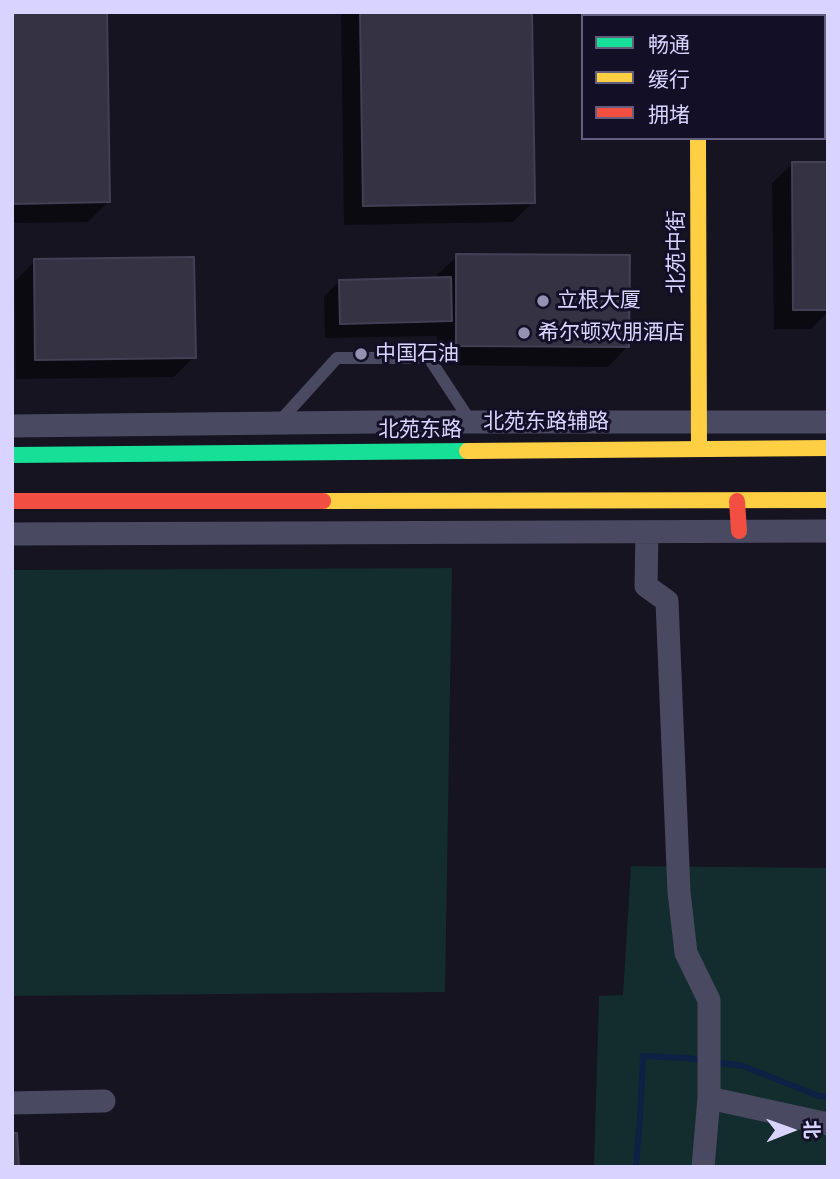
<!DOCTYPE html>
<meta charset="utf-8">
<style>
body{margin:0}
#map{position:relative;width:840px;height:1179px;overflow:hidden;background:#161421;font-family:"PT Sans Narrow","Noto Sans SC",sans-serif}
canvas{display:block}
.frame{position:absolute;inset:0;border:14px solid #d9d4ff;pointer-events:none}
.legend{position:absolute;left:581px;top:14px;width:245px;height:126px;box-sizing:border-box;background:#130f26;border:2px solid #625e7d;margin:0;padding:9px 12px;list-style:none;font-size:21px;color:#d9d4ff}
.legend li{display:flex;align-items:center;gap:14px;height:35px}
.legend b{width:35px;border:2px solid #625e7d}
.north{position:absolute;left:756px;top:1095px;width:70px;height:70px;-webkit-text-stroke:5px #130f26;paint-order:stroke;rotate:89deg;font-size:19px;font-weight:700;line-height:28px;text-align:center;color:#d9d4ff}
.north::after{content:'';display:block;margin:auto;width:24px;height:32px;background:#d9d4ff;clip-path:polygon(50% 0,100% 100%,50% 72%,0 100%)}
</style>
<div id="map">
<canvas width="840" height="1179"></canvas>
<div class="frame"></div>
<ul class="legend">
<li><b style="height:9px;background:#16e098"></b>畅通</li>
<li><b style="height:9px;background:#ffcf43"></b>缓行</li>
<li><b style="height:9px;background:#f24e42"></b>拥堵</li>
</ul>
<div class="north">北</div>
</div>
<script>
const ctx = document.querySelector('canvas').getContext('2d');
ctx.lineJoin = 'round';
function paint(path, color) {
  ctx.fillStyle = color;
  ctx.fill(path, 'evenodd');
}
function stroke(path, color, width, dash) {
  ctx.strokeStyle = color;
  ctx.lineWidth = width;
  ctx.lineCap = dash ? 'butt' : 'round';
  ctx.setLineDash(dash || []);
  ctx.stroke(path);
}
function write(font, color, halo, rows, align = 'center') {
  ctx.font = font + ' "PT Sans Narrow","Noto Sans SC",sans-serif';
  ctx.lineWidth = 6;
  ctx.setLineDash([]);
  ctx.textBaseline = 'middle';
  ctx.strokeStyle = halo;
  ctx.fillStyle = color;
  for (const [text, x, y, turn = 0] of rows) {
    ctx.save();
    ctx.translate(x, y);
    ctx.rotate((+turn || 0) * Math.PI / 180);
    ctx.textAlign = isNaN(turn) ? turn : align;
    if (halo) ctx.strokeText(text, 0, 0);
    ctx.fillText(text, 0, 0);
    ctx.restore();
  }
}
paint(new Path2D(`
 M452 568 445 992 12 996V570Z
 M631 866 828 868V1167H594L599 996 623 995Z`), '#132c2d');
paint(new Path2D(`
 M12 12 108 202 88 222 12 223Z
 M341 12H530L533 202 513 222 344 225Z
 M756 12H807V16H756Z
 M817 12H828V44L824 45V16H818Z
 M828 163V312L811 329H774L772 183 792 164Z
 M457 256 627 347 608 367 437 365V336L325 338 324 297 339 281 437 279V275Z
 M35 261 194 357 174 377 16 379 15 281Z`), '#0007');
stroke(new Path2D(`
 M636 1167 640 1118 643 1056 686 1058 743 1066 819 1096 828 1097`), '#0d2144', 6);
const building = new Path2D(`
 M12 12H107L110 202 12 204Z
 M360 12H532L535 203 363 206Z
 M776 12H809V16H776Z
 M792 162H828V310H793Z
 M456 254 630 255 629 347 456 346Z
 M194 257 196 358 35 360 34 259Z
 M451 277 452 321 340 324 339 280Z
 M12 1133H17L19 1167H12Z`);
paint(building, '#343243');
stroke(building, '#433f54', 2);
stroke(new Path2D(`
 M279 422 337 358H429L471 422`), '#4a4962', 12);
stroke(new Path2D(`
 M12 426 376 422H828
 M647 532 646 586 667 601 679 892 686 953 709 1000V1098L703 1167
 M12 534 828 531
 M709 1098 828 1124
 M12 1103 104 1101`), '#4a4962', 23);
stroke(new Path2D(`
 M12 455 467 451`), '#16e098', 16);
stroke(new Path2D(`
 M698 12V16
 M698 138 699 449
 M467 451 828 448
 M323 501 828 500`), '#ffcf43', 16);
stroke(new Path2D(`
 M12 501H323
 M737 501 739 531`), '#f24e42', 16);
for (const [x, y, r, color] of [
 [543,301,7,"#9591b1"],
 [524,333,7,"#9591b1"],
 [361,354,7,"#9591b1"]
]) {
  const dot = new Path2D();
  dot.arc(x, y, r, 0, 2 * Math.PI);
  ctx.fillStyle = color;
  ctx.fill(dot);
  stroke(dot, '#130f26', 2.5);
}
write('21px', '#d9d4ff', '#130f26', [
 ["北苑中街",677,252,-90],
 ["北苑东路辅路",546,422],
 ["北苑东路",420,430]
]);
write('21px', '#d9d4ff', '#130f26', [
 ["立根大厦",557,301],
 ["希尔顿欢朋酒店",538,333],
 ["中国石油",375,354]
], 'left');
</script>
